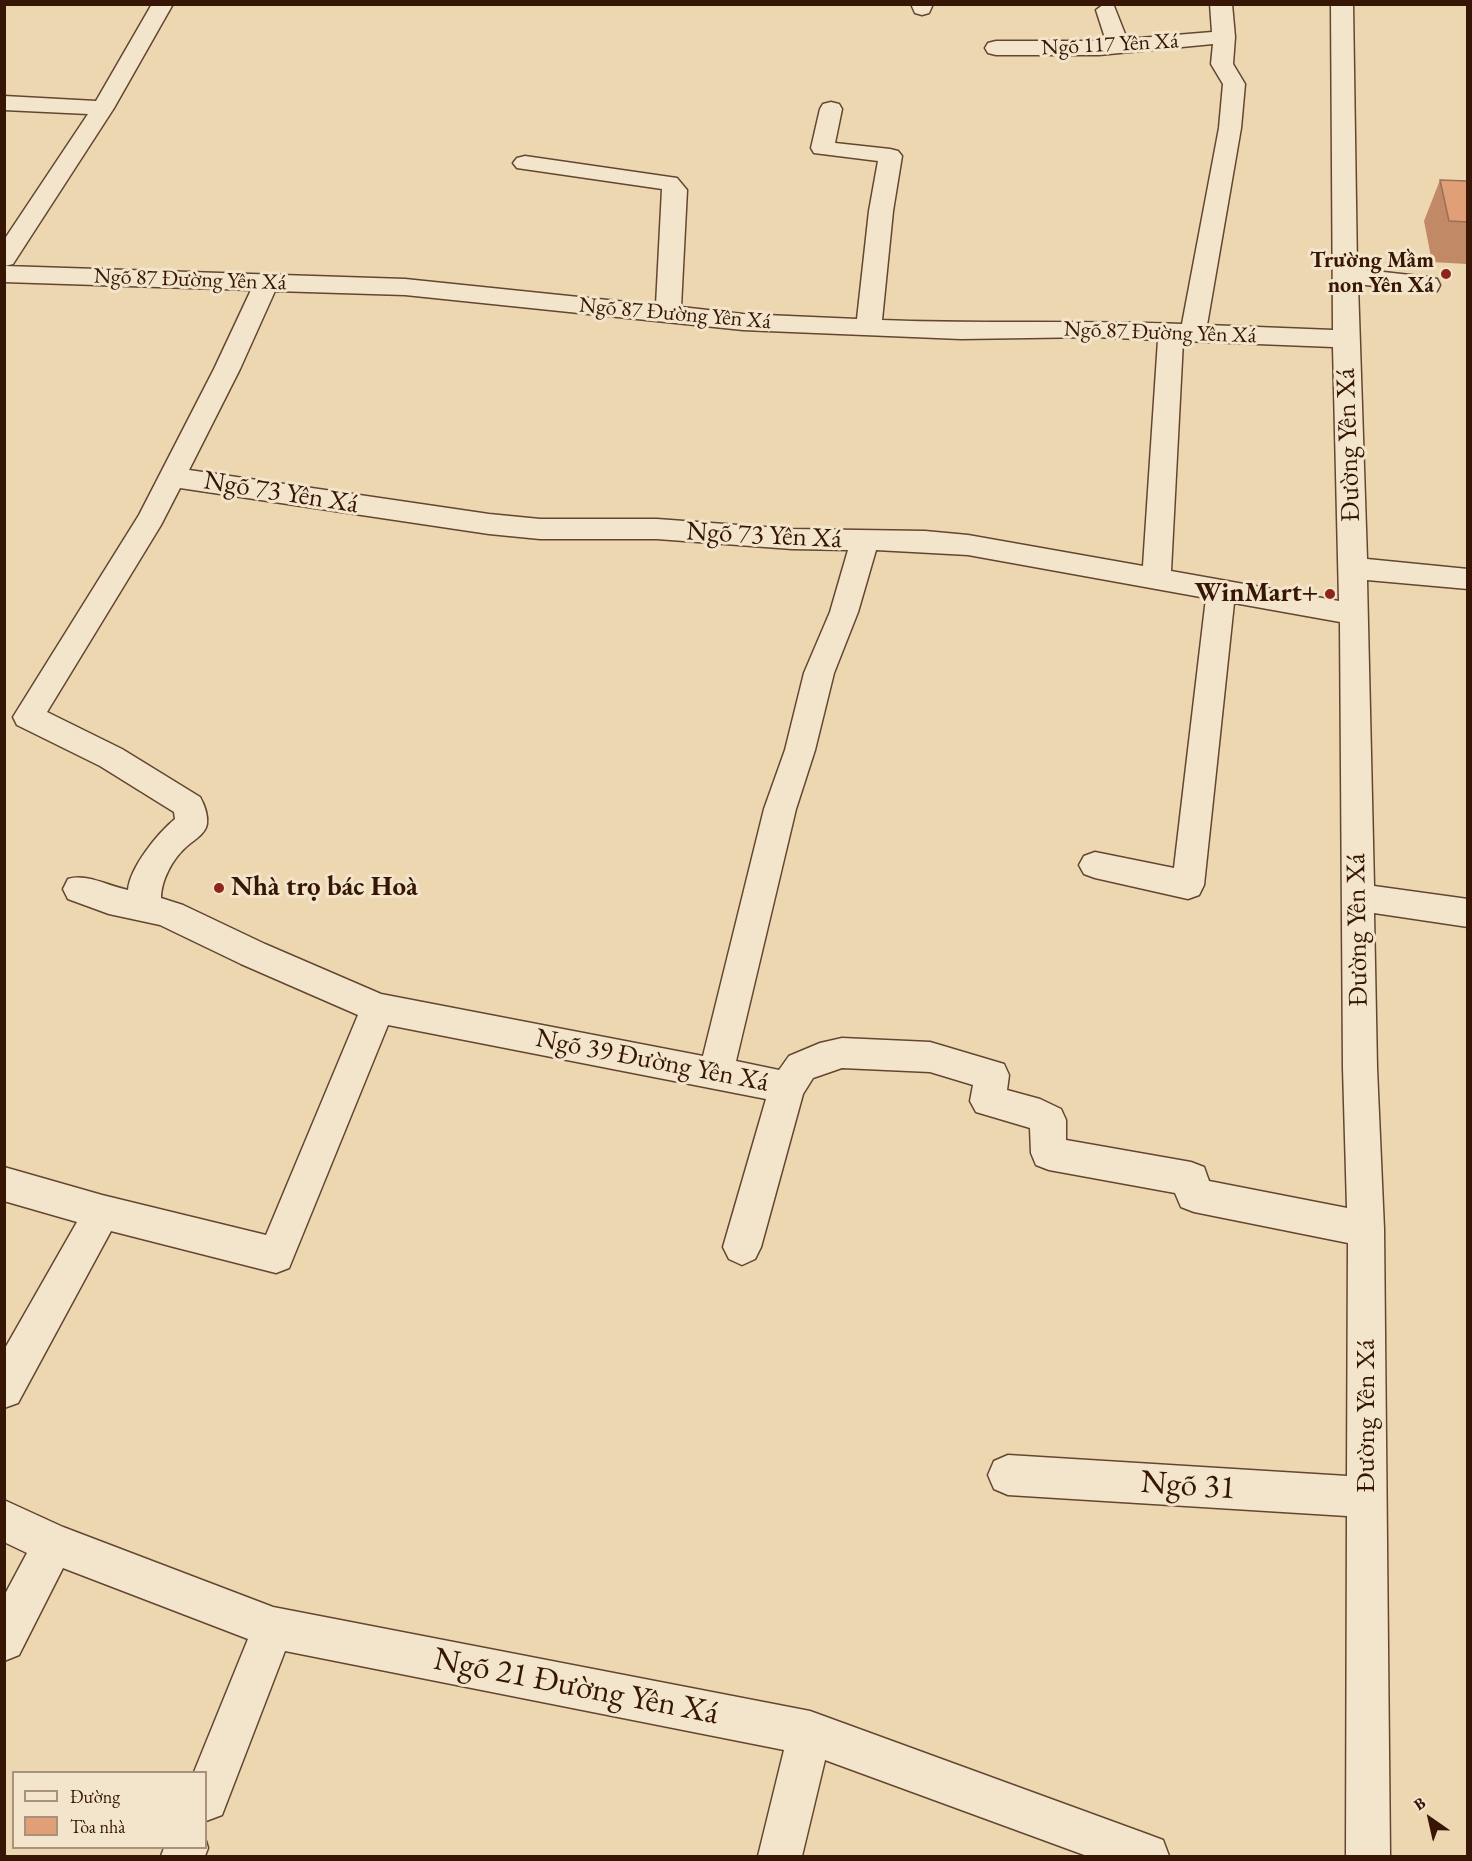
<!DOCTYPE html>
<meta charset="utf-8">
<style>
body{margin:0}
#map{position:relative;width:1472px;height:1861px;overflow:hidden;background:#ecd7b1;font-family:"EB Garamond",serif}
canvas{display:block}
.frame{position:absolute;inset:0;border:6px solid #371605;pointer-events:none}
.legend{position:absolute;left:12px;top:1771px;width:195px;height:78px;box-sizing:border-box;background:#f3e5cc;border:2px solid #a8927c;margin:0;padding:8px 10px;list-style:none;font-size:18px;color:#371605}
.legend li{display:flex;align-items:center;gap:12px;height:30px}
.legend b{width:30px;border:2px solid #a8927c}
.north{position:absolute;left:1400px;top:1789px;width:60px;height:60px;-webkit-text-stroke:4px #f3e5cc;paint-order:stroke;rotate:326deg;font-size:16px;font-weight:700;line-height:24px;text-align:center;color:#371605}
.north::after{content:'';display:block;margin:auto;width:21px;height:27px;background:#371605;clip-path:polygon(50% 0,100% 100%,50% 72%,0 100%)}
</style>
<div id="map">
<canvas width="1472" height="1861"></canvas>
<div class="frame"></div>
<ul class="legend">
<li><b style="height:8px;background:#f3e5cc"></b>Đường</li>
<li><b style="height:16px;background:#e09f76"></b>Tòa nhà</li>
</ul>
<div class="north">B</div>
</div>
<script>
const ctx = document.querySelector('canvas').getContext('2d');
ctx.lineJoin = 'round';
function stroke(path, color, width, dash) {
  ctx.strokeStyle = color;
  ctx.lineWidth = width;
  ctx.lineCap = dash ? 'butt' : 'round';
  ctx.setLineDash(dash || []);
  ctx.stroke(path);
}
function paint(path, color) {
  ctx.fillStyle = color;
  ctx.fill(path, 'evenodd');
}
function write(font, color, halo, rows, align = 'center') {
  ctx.font = font + ' "EB Garamond",serif';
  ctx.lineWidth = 6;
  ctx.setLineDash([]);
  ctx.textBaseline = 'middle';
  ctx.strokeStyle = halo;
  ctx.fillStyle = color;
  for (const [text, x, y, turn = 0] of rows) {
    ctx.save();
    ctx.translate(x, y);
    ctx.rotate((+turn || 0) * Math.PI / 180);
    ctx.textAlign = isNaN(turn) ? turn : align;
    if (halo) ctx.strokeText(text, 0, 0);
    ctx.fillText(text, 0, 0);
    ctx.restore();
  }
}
const minor = new Path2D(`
 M152 4H173L114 108 13 264 5 266 405 279 656 305 662 189 517 168 513 163 517 158 525 156 677 178 687 190 681 307 743 314 857 319 869 211 878 161 814 153 811 148 820 109 823 104 831 102 839 104 842 109 835 143 890 149 898 151 902 156 893 211 882 320C982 324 1082 320 1182 324L1219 128 1223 84 1211 64 1213 44 1099 55H996L988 53 985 48 988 43 996 41H1106L1096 10 1104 4 1114 6 1127 39 1212 32 1210 4H1232L1235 37 1233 64 1245 84 1241 128 1207 325 1333 330 1331 4H1353L1357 269 1428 277 1437 279 1440 285 1437 291 1428 293 1358 284 1367 559 1468 569V589L1367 580 1374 886 1468 899V927L1374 913 1377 1068 1384 1229 1390 1856H1346L1347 1516 1008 1495 994 1489 988 1475 994 1461 1008 1455 1347 1476 1348 1243 1194 1212 1181 1207 1175 1193 1049 1170 1036 1165 1031 1153 1030 1128 976 1112 970 1101 973 1085 930 1072 842 1068 813 1078 803 1094 761 1247 755 1259 742 1265 729 1259 723 1247 766 1099 388 1025 289 1268 276 1273 111 1231 18 1403 4 1408V1350L77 1222 4 1201V1167L102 1195 266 1235 358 1015 241 964 160 925 109 914 68 899 63 889 68 879C87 873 108 886 128 890 130 867 158 833 175 819L174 812 100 766 17 725 13 717 139 515 214 369 251 290 4 282V240L88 114 4 110V96L96 101ZM275 291 405 295 743 330 961 339 1095 337 1158 340 1143 566 968 535 925 531 792 529 657 519H540L489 514 189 470 240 369ZM1183 341 1333 347 1339 601 1171 571ZM180 488 489 534 540 539H657L792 549 848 550 830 612 804 673 785 750 764 809 703 1056 381 994 265 944 183 905 161 898C161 881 172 860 185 848 192 841 205 835 207 824 208 815 204 804 200 797L122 749 47 712 161 525ZM876 550 968 555 1206 598 1174 868 1095 852 1084 856 1079 865 1084 874 1095 878 1188 899 1199 895 1204 885 1234 603 1340 622 1343 1068 1347 1208 1209 1181 1204 1167 1191 1162 1066 1140V1120L1061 1109 1040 1099 1007 1090 1009 1075 1004 1064 930 1042 842 1038 820 1043 789 1056 779 1070 736 1061 796 809 815 750 834 673 858 612Z
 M911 4H933L929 13 922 15 915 13Z
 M4 1500 63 1527 273 1607 810 1711 1147 1834 1163 1840 1169 1856H1087L825 1760 802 1856H758L784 1750 285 1651 222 1815 206 1821V1772H194L248 1639 63 1568 19 1655 4 1661V1596L27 1553 4 1542Z
 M206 1841 208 1848 205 1856H161L164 1848H206Z`);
stroke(minor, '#644630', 3);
paint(minor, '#f3e5cc');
paint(new Path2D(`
 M1440 180 1467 181V264L1432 262 1424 221Z`), '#c18965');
const building = new Path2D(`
 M1440 180 1467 181V222L1449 221Z`);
paint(building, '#e09f76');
stroke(building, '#9d6f53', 1.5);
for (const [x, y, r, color] of [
 [1446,274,6,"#8f2418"],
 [1330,594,6,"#8f2418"],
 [219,888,6,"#8f2418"]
]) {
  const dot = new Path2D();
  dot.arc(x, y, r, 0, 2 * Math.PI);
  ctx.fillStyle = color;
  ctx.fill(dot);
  stroke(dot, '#f3e5cc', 2);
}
write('22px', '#371605', '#f3e5cc', [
 ["Ngõ 117 Yên Xá",1110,45,-3],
 ["Ngõ 87 Đường Yên Xá",190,280,2],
 ["Ngõ 87 Đường Yên Xá",675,314,5],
 ["Ngõ 87 Đường Yên Xá",1160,333,2]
]);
write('bold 22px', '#371605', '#f3e5cc', [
 ["Trường Mầm",1434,261],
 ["non Yên Xá",1434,286]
], 'right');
write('27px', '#371605', '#f3e5cc', [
 ["Đường Yên Xá",1349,445,-92],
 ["Ngõ 73 Yên Xá",281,493,9],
 ["Ngõ 73 Yên Xá",764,536,3],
 ["Đường Yên Xá",1358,930,-91],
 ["Ngõ 39 Đường Yên Xá",652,1061,11],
 ["Đường Yên Xá",1367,1416,-90]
]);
write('bold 27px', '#371605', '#f3e5cc', [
 ["WinMart+",1318,594],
 ["Nhà trọ bác Hoà",231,888,"left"]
], 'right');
write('33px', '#371605', '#f3e5cc', [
 ["Ngõ 31",1188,1486,4],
 ["Ngõ 21 Đường Yên Xá",576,1687,11]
]);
</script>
